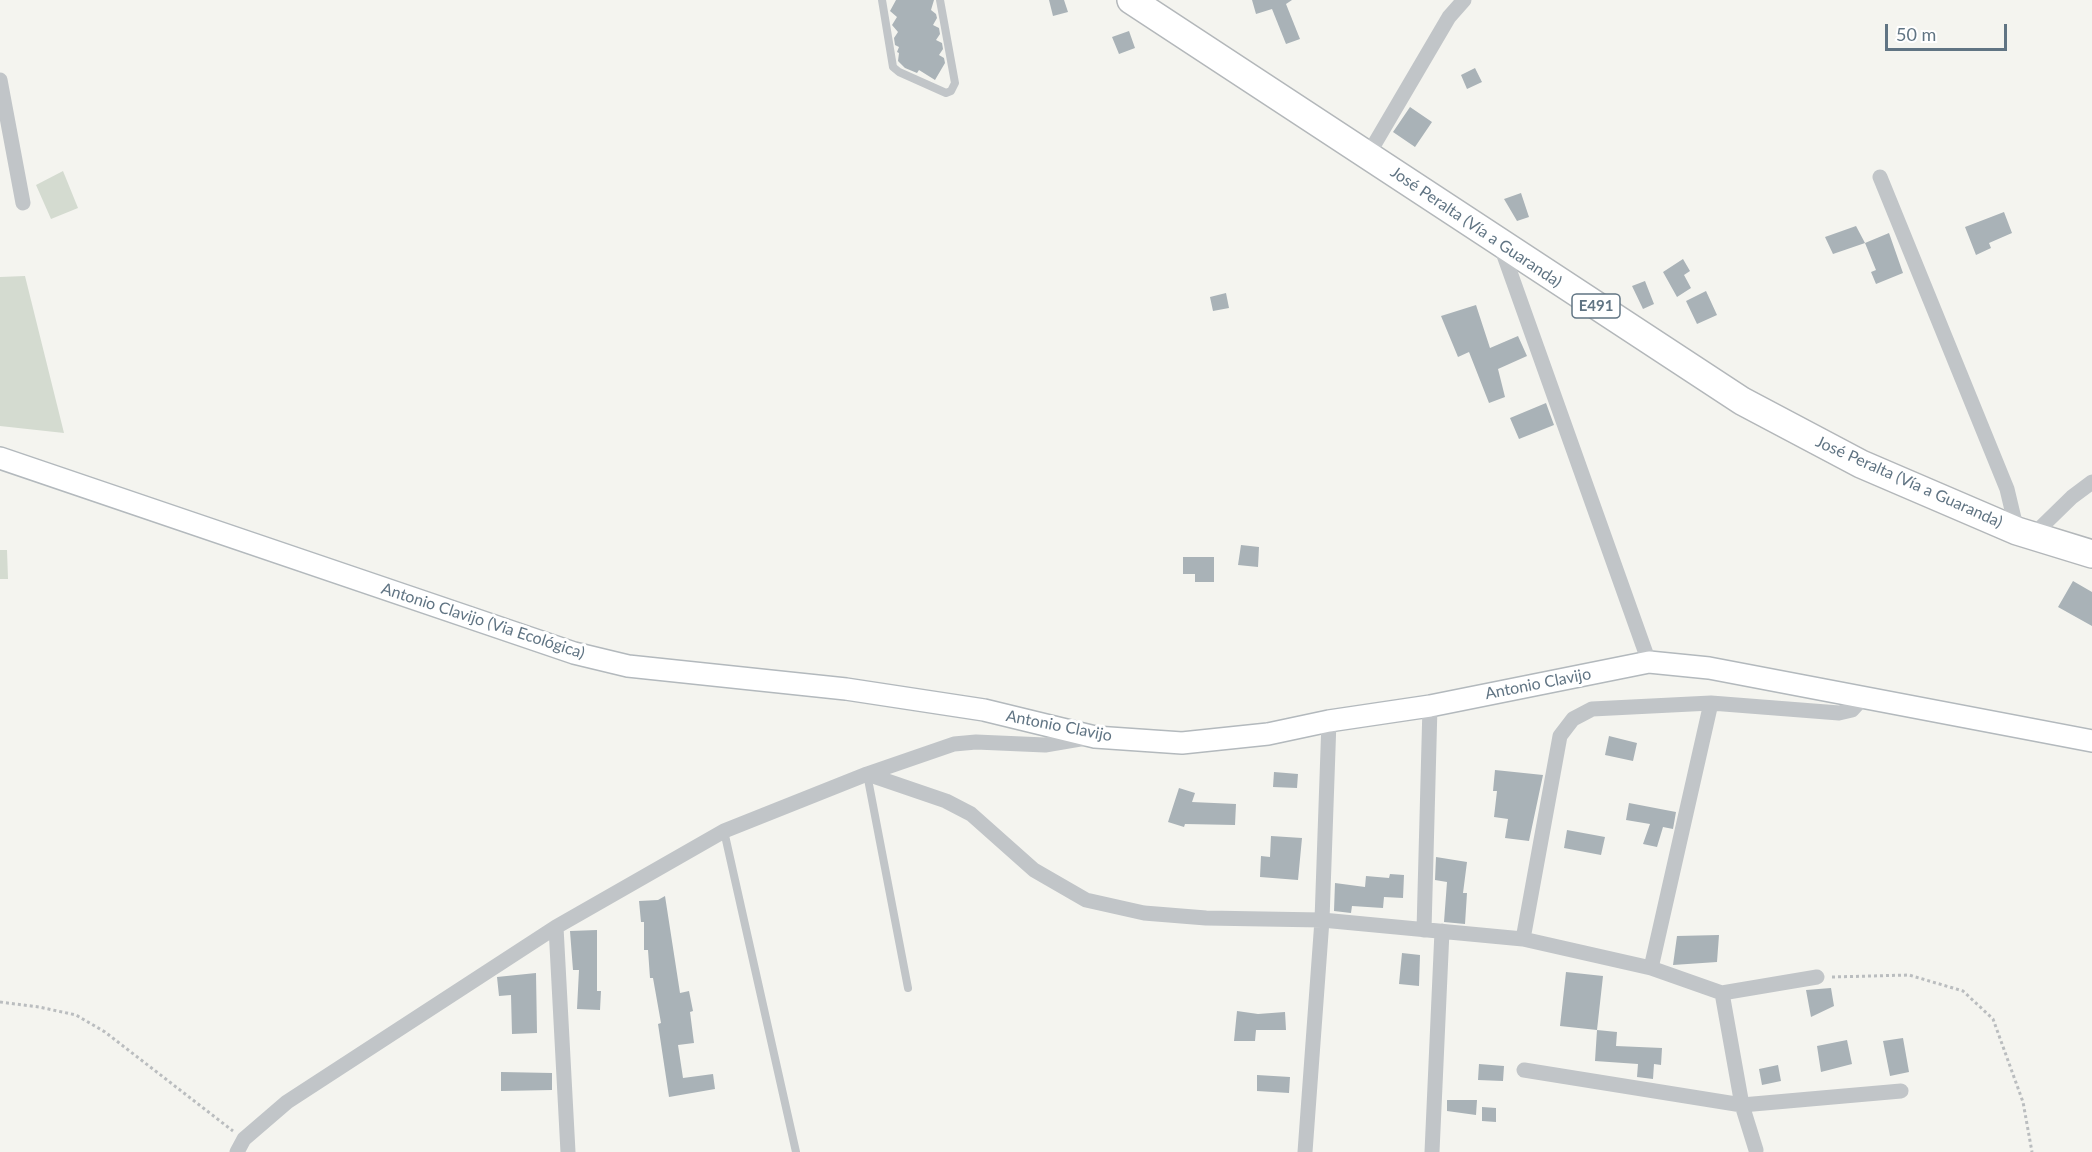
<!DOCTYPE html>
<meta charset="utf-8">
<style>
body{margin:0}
#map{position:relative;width:2092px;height:1152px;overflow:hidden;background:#f4f4ef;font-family:Lato,sans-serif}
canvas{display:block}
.scale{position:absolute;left:1885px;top:24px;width:122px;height:27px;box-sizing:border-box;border:3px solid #607483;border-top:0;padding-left:8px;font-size:18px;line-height:21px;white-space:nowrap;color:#607483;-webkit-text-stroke:4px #fff;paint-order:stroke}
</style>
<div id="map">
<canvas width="2092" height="1152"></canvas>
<div class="scale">50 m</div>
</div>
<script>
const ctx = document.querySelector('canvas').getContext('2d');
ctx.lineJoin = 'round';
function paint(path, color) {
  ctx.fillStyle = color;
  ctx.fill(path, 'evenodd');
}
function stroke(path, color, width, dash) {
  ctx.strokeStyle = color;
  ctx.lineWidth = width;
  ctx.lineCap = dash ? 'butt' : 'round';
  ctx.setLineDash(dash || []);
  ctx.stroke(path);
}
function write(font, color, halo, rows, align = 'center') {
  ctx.font = font + ' Lato,sans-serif';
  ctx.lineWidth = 6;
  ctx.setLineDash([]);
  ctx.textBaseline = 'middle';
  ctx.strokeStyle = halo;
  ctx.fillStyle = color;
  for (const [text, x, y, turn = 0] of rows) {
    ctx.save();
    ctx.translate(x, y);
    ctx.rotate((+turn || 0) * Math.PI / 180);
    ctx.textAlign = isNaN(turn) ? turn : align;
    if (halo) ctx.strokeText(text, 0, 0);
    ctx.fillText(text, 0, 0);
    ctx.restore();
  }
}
paint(new Path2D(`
 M63 171 78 208 51 219 36 185Z
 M25 276 64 433 0 426V277Z
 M0 550H7L8 579H0Z`), '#d4dbd0');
paint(new Path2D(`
 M896 0H934L931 10 936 14 937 18 933 25 939 28 940 34 936 40 942 43 943 49 939 55 944 58 945 63 935 80 919 70 917 73 905 68 898 61 899 53 897 52 899 47 895 45 894 38 898 32 892 25 897 17 890 11Z
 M1049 0H1064L1068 12 1053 16Z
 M1252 0H1292L1286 4 1300 39 1286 44 1272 9 1256 14Z
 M1129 31 1135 48 1119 54 1112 37Z
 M1475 68 1482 82 1467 89 1461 75Z
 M1410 107 1432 122 1415 147 1393 132Z
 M1521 193 1529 217 1517 221 1504 199Z
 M2004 212 2012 233 1989 243 1991 248 1976 255 1965 227Z
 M1856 226 1865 243 1833 254 1825 237Z
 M1889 233 1903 273 1876 284 1871 272 1876 270 1865 243Z
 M1683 259 1690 271 1684 275 1691 288 1677 297 1663 272Z
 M1645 281 1654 304 1643 309 1632 286Z
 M1706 291 1717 315 1697 324 1686 301Z
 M1226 293 1229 308 1213 311 1210 297Z
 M1476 305 1490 348 1518 336 1527 356 1498 369 1505 397 1489 403 1469 352 1458 357 1441 316Z
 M1546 403 1554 425 1519 439 1510 418Z
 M1241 545 1259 547 1258 567 1238 565Z
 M1183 557H1214V582H1195V574H1183Z
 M2073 581 2092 592V626L2058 607Z
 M1609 736 1637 743 1633 761 1605 755Z
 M1495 770 1543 775 1529 841 1505 838 1508 819 1494 817 1497 791H1493Z
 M1274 772 1298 774 1297 788 1273 787Z
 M1179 788 1195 793 1192 802 1236 804 1235 825 1185 824 1184 827 1168 822Z
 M1629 803 1676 812 1673 829 1663 827 1657 847 1643 844 1650 824 1626 820Z
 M1567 830 1605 837 1601 855 1564 848Z
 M1271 836 1302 838 1298 880 1260 877 1261 856 1270 857Z
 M1436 857 1467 862 1463 893H1467L1465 924 1444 922 1447 882 1435 880Z
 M1390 874 1404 875 1403 898 1384 897 1383 908 1352 906 1351 913 1334 911 1335 883 1365 887 1366 876 1389 878Z
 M665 896 680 993 689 991 693 1011 690 1012 694 1043 678 1045 683 1078 713 1074 715 1089 669 1097 658 1024 661 1023 653 978H650L648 950H644V922H641L639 901 658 900Z
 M597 930V991H601L600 1010 577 1009 579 970H573L570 931Z
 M1719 935 1717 962 1673 965 1677 936Z
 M1402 953 1420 955 1419 986 1399 984Z
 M1566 972 1603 976 1597 1030 1560 1026Z
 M536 973 537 1033 512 1034 511 995 499 996 497 977Z
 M1831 988 1834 1006 1811 1017 1806 990Z
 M1237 1011 1258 1014 1285 1012 1286 1030H1256L1255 1041H1234Z
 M1597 1030 1617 1032 1616 1046 1662 1048 1661 1065 1654 1064 1653 1079 1637 1077 1638 1064 1595 1061Z
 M1903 1038 1909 1072 1890 1076 1883 1041Z
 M1847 1040 1852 1064 1821 1072 1817 1046Z
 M1479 1064 1504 1066 1503 1081 1478 1080Z
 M1778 1065 1781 1081 1762 1085 1759 1069Z
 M501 1072 552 1073V1090L501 1091Z
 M1257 1075 1290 1077 1289 1093 1257 1091Z
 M1447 1100H1477L1476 1115 1447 1111Z
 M1482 1107 1496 1108V1122L1482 1121Z`), '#a9b2b7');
const secondary = new Path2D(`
 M0 458 574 653 628 666 846 689 984 710 1095 737 1182 743 1268 734 1329 721 1430 706 1649 662 1709 668 2092 741`);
const highway = new Path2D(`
 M1131 0 1742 401 1861 464 2017 531 2092 554`);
stroke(secondary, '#b3b9bd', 24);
stroke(highway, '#b3b7ba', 30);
stroke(new Path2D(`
 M1832 977 1909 975 1963 991 1993 1019 2023 1102 2032 1152
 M0 1002 39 1007 76 1015 105 1032 233 1131`), '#babdbf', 3, [3, 3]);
stroke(new Path2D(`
 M882 0 893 67 899 72 946 93 951 91 955 83 940 0
 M867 774 908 988
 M724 831 796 1152`), '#c1c5c8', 8);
stroke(new Path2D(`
 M0 80 23 203
 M1368 155 1449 17 1464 0
 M1880 177 2007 489 2017 531
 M1500 244 1649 662
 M2032 536 2072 497 2092 482
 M867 774 946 801 971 814 1034 870 1086 900 1144 913 1206 918 1322 920 1523 939 1651 968 1722 993 1817 977
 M556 927 568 1152
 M1424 930 1430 706
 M1523 939 1560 736 1573 719 1592 709 1711 703 1839 713 1852 710 1862 699
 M1651 968 1711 703
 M1722 993 1742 1105 1756 1150
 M1524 1070 1742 1105 1901 1091
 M237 1152 244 1139 287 1102 556 927 724 831 867 774 954 744 976 742 1045 745 1086 738
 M1305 1152 1322 920 1329 721
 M1432 1152 1442 931`), '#c1c5c8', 15);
stroke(secondary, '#fff', 21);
stroke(highway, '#fff', 27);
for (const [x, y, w] of [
 [1596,306,48]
]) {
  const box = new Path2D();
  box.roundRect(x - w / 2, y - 12, w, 24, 4.5);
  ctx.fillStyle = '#fff';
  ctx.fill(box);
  stroke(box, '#607483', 1.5);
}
write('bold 15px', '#607483', null, [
 ["E491",1596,306]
]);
write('16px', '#607483', '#fff', [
 ["José Peralta (Vía a Guaranda)",1476,227,34],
 ["José Peralta (Vía a Guaranda)",1909,482,24],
 ["Antonio Clavijo (Via Ecológica)",483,621,18],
 ["Antonio Clavijo",1538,684,-11],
 ["Antonio Clavijo",1059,726,11]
]);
</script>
